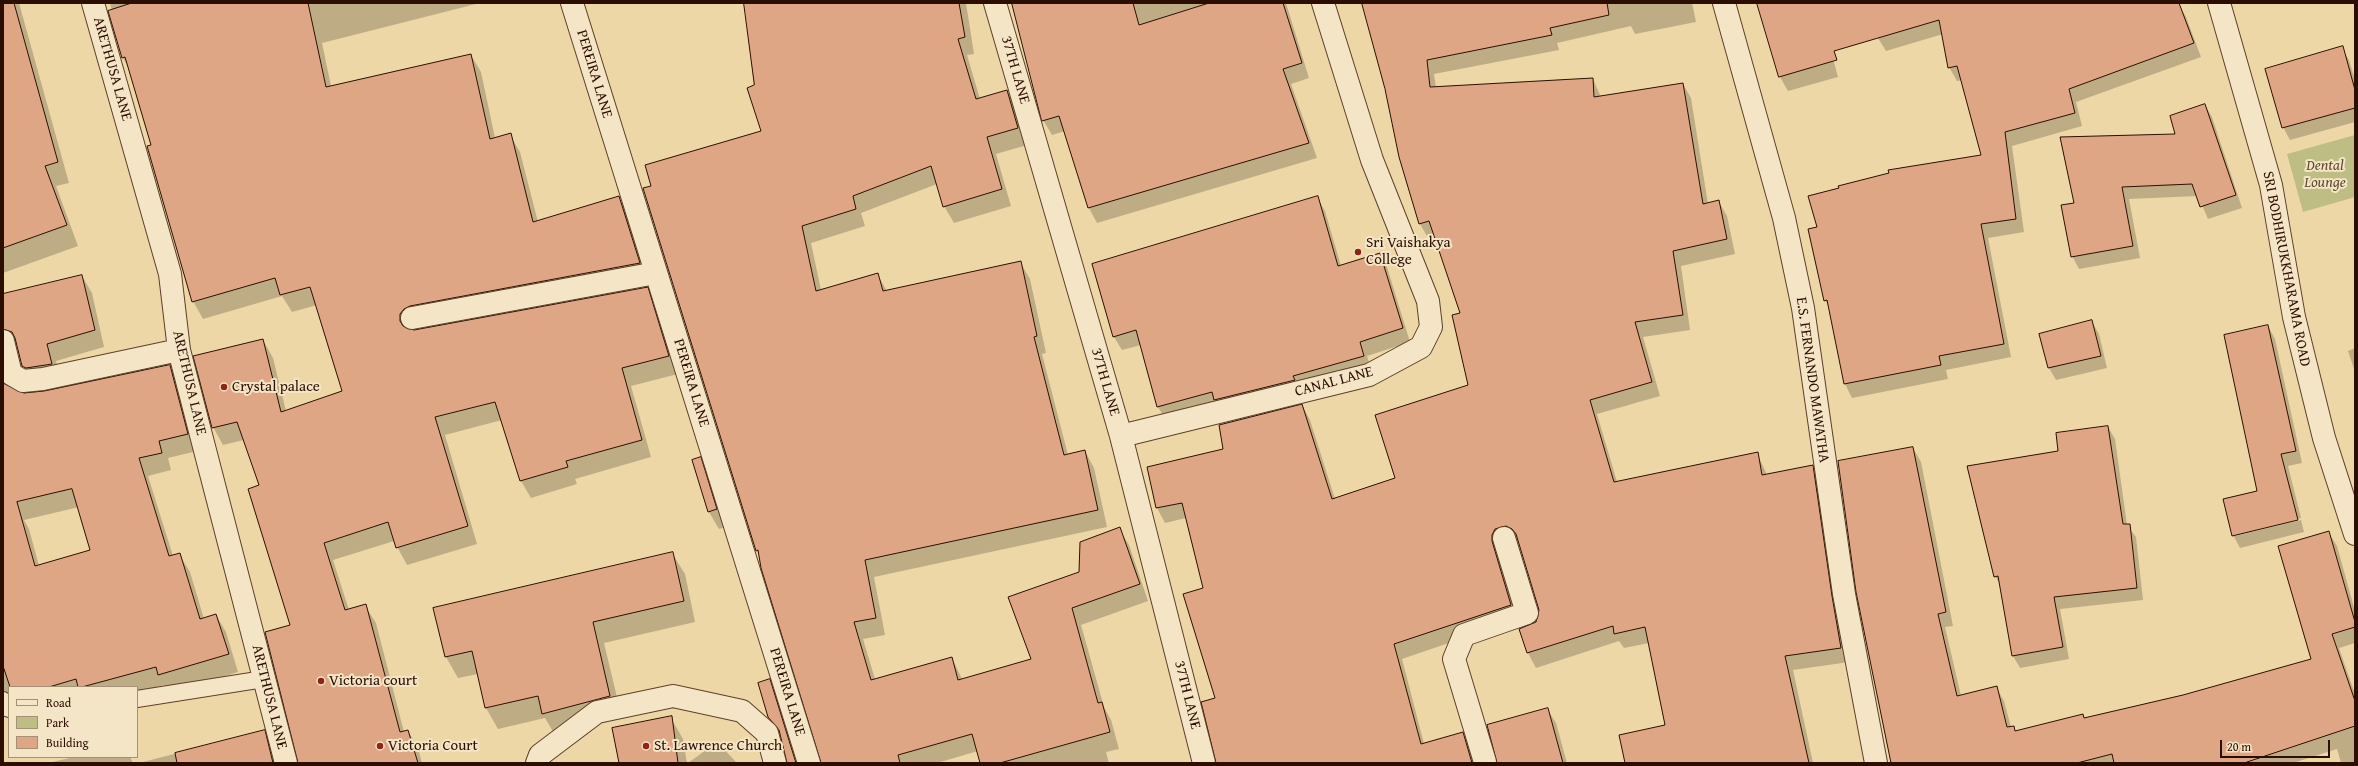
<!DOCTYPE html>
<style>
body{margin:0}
#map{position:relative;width:2358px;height:766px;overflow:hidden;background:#eed7a7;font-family:"Gentium Book Plus",serif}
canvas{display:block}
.frame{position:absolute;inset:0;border:4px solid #2c0e00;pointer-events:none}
.legend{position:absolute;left:8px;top:686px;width:130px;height:72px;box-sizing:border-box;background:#f4e5c6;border:1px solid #a48f77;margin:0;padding:5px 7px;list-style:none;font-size:12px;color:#2c0e00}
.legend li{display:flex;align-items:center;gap:8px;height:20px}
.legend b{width:20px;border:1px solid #a48f77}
.scale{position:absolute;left:2220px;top:740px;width:110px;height:18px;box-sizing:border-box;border:2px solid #2c0e00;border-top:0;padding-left:5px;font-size:12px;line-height:14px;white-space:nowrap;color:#2c0e00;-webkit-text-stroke:3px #f4e5c6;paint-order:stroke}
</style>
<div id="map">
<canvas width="2358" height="766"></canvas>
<div class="frame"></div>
<ul class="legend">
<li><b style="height:5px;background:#f4e5c6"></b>Road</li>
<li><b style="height:11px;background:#bebd83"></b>Park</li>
<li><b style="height:11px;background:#dfa685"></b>Building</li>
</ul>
<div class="scale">20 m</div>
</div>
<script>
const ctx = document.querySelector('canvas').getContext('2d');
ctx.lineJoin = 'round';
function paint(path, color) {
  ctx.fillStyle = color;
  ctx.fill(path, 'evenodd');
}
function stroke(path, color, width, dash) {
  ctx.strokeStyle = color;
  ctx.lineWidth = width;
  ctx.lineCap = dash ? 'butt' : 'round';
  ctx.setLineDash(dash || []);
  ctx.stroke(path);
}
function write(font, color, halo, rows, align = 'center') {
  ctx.font = font + ' "Gentium Book Plus",serif';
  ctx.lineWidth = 4;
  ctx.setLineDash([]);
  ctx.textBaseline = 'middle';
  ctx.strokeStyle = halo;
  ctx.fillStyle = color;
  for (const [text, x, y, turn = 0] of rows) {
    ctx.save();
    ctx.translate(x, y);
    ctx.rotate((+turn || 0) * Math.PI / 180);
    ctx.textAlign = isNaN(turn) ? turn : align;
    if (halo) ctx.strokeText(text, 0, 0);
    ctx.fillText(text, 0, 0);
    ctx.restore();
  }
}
paint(new Path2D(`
 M2355 135V197L2303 212 2287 154Z`), '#bebd83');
paint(new Path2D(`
 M3 3H19L69 183 56 186 78 246 3 273Z
 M110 3H480L322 43 331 86 471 55 481 72 495 138 510 135 520 152 538 222 618 197 629 214 649 281 420 323 410 331 647 288 657 306 678 374 631 386 651 457 575 479 577 484 531 498 521 481 502 420 445 435 477 544 407 565 394 541 333 560 349 610 365 606 376 623 404 732 408 731 418 748 422 763H298L292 626 260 486 244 440 223 445 213 427 263 340 273 358 286 411 343 391 317 305 292 312 282 296 203 319 193 301 131 72 123 58 109 11H112Z
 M745 3H966L974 54 967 55 980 99 1007 91 1016 108 1027 145 996 154 1011 206 954 223 944 206 937 184 861 213 865 226 811 243 821 290 877 274 887 291 1020 262 1030 279 1046 353 1042 354 1068 455 1085 451 1094 468 1107 527 874 577 885 635 863 639 875 679 952 658 962 679 1032 660 1080 573 1119 529 1129 545 1148 601 1081 625 1104 707 1111 720 1119 749 1106 752 1109 763H981L978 751 937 763H822L757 550 652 186 762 131Z
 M1012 3H1286L1309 78 1291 84 1317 158 1097 223 1089 208 1065 131 1052 135 1043 120Z
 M1363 3H1692L1696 22 1635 34 1631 26 1557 43 1559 50 1434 74 1436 88 1593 79 1601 97 1683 84 1691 98 1708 204 1719 202 1727 216 1735 254 1681 266 1690 330 1643 337 1660 396 1597 414 1617 482 1757 453 1767 475 1812 466 1821 481 1849 662 1793 670 1813 763H1626L1666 726 1649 643 1624 648 1619 641 1536 668 1528 653 1520 630 1537 622 1540 610 1519 542 1515 540 1519 619 1402 659 1429 763H1218L1217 699 1204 589 1186 518 1165 523 1157 508 1148 468 1224 450 1302 405 1310 420 1335 499 1396 479 1469 386 1461 314 1435 236 1428 238 1420 224Z
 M1758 3H1818L1838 77 1788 91 1780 77Z
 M1870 3H2178L2186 17 2201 57 2076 102 2082 126 2012 146 2024 232 1988 238 2011 357 1946 370 1948 379 1852 398 1845 384 1830 308 1825 300 1818 228 1982 156 1962 80 1957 81 1949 67 1943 34 1886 51 1878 38Z
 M2342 48 2349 60 2355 80V122L2290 140 2283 127Z
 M2205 105 2212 117 2242 208 2208 219 2198 196 2129 199 2140 258 2079 269 2072 256 2075 204 2177 135Z
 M1317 197 1325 211 1341 266 1379 254 1387 267 1410 342 1367 356 1371 369 1166 420 1158 407 1141 345 1122 350 1114 337 1093 265Z
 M82 276 92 293 104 347 56 361 61 382 33 383 23 365 17 346H10L3 353V295Z
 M2092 322 2099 334 2107 368 2056 380 2049 368 2041 334Z
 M2268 326 2275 339 2302 463 2288 466 2301 518 2235 534V536L2301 520 2304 532 2240 548 2233 535 2258 492Z
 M2355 348V372L2348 351Z
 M169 366 180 383 197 451 168 458 171 470 148 476 173 556 179 554 190 572 204 619 216 615 226 632 238 672 169 693 165 685 137 692V687H9V709L3 716V722V373L6 387 24 394 46 392ZM79 507 91 551 39 566 29 529 24 520Z
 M2108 427 2115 439 2127 525 2136 537 2143 600 2060 609 2069 659 2020 668 2013 656 2001 586 1995 576Z
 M1913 448 1921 462 1953 626 1945 627 1961 696 1996 687 2004 701 2011 727H2013L2016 732 2083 715 2085 719 2183 696 2312 660 2329 533 2337 546 2355 611V643L2339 648 2355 694V763H2341L2337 749 2293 763H1892L1857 592Z
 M700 459 710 476 726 527 719 529 709 512Z
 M672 553 685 574 695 622 604 643 622 718 555 735 545 718 498 729 486 708 478 674 458 678 446 657 435 608Z
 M769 681 779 697 801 763H787L782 738 769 717Z
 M1547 709 1556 723 1567 763H1498Z
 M671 718 683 739 687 763H620Z
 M264 731 274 749 278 763H139Z
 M1462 733 1471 747 1475 763H1435Z
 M717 742 737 763H688Z
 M74 757H130L133 763H48Z`), '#0003');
const building = new Path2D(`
 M3 3H14L58 162 45 166 67 225 3 248Z
 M132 3H308L326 87 471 54 490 139 511 133 533 222 619 196 640 263 410 306 404 309 400 314V321L403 326 414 330 648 287 669 356 622 368 642 440 566 461 568 467 520 481 495 402 435 417 468 526 396 548 388 522 324 543 345 610 366 604 400 732 408 730 418 763H298L265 632 290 625 248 489 259 485 237 422 212 428 193 356 263 339 281 412 342 391 310 287 280 295 275 278 192 302 147 146 151 145 125 57 122 58 108 11Z
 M744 3H959L965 37 958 39 976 99 1007 90 1018 128 987 137 1002 189 943 207 931 166 853 196 856 209 802 226 816 291 878 273 883 291 1021 261 1037 336 1034 337 1064 455 1085 450 1098 510 865 560 876 618 854 622 871 680 952 657 958 680 1031 659 1008 597 1079 572 1080 542 1120 527 1140 584 1072 608 1098 703 1102 702 1110 732 1000 763H980L972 734 898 755 900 763H821L761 568 758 550 756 551 643 188 651 186 645 165 761 131 747 88 754 85Z
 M1012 3H1133L1139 25 1209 3H1283L1302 63 1283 69 1309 143 1088 208 1059 116 1042 121Z
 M1362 3H1607L1609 15 1550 28 1552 35 1427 60 1430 87 1593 78 1594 97 1683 83 1703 204 1719 200 1727 239 1673 251 1683 315 1635 322 1652 382 1590 400 1614 482 1758 452 1762 475 1813 465 1832 596 1841 648 1785 656 1809 763H1625L1619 735 1665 725 1645 627 1614 634 1613 626 1527 653 1519 629 1536 622 1539 610 1516 534 1512 529 1506 526 1495 529 1492 535V541L1511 605 1394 644 1421 744 1463 732 1472 763H1216L1201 702 1215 698 1183 594 1203 588 1182 503 1156 508 1147 467 1223 449 1219 425 1302 404 1332 499 1395 478 1375 415 1468 385 1452 315 1460 313 1429 221 1419 224 1399 157 1385 89Z
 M1757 3H2179L2194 43 2069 89 2075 113 2005 132 2016 219 1981 224 2004 344 1939 356 1941 365 1844 384 1827 300 1824 301 1808 229 1817 227 1808 196 1839 188 1838 186 1889 173 1888 170 1981 155 1957 66 1948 68 1939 20 1834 51 1837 60 1779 77Z
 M2343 46 2355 90V108L2282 128 2265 69Z
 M2205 104 2236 195 2200 207 2192 184 2122 187 2133 246 2071 257 2061 205 2074 203 2060 137 2175 134 2170 116Z
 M1318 196 1338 266 1380 253 1403 328 1360 342 1364 356 1293 376 1295 380 1214 400 1212 392 1157 407 1136 330 1113 337 1092 264Z
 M82 275 95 330 47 344 52 364 26 368 22 366 15 338 12 332 3 329V294Z
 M2092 320 2101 356 2048 368 2039 334Z
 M2268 325 2296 451 2281 454 2298 520 2232 536 2223 499 2257 491 2224 335Z
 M170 365 188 434 159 441 162 453 139 458 169 556 180 553 200 619 216 614 229 654 158 675 156 667 82 687H78L76 679 49 687H10L3 666V383L24 393 44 391ZM72 489 90 550 35 566 17 502Z
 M2108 426 2123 524H2130L2137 588 2054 597 2063 647 2012 656 1998 576 1994 577 1967 466 2058 451 2056 433Z
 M1913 447 1946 612 1938 614 1957 696 1997 686 2007 727 2014 726 2015 731 2083 714 2084 718 2183 695 2311 659 2278 546 2329 531 2355 622V627L2332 634 2355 701V726L2244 763H2114L2112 754 2077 763H1891L1856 592 1838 461Z
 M701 457 717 509 708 512 692 460Z
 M673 552 684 601 593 622 610 696 542 714 538 696 485 708 472 651 445 657 433 608Z
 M770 679 796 763H787L779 730 768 717 758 683Z
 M1548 708 1563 763H1497L1487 725Z
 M672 716 678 763H619L612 728Z
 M265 730 273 763H177L175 753Z`);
paint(building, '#dfa685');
stroke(building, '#2c0e00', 1);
const lane = new Path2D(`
 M137 699 264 679
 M3 700 6 708 9 709`);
const street = new Path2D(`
 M93 3 170 274 179 350 286 763
 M572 3 809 763
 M995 3 1121 436 1204 763
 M1724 3 1784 218 1803 308 1844 594 1876 763
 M2219 3 2271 185 2294 317 2324 438 2355 534
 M412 318 656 273
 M3 341 11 374 23 381 43 379 179 350
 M1121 436 1369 375 1421 347 1431 327 1428 301 1372 160 1323 3
 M1485 762 1454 659 1464 635 1527 613 1504 538
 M537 763 540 755 597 712 673 696 742 711 767 733 775 763`);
stroke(lane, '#5c402a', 18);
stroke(street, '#5c402a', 24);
stroke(lane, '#f4e5c6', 16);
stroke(street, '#f4e5c6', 22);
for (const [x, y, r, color] of [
 [1358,252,4,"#8f2418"],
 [224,387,4,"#8f2418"],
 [321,681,4,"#8f2418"],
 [380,746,4,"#8f2418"],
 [646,746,4,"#8f2418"]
]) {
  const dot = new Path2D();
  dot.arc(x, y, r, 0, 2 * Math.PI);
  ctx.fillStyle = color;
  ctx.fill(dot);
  stroke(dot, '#f4e5c6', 1.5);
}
write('15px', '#2c0e00', '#f4e5c6', [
 ["ARETHUSA LANE",112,69,74],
 ["37TH LANE",1015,70,74],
 ["PEREIRA LANE",594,74,73],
 ["SRI BODHIRUKKHARAMA ROAD",2286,269,79],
 ["E.S. FERNANDO MAWATHA",1812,380,82],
 ["37TH LANE",1105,382,74],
 ["CANAL LANE",1334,382,-15],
 ["ARETHUSA LANE",189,383,77],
 ["PEREIRA LANE",691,383,73],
 ["PEREIRA LANE",787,692,73],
 ["37TH LANE",1187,695,76],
 ["ARETHUSA LANE",269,697,76]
]);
write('italic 15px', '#5f4b2e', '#f4e5c6', [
 ["Dental",2325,166],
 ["Lounge",2325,183]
]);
write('15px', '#2c0e00', '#f4e5c6', [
 ["Sri Vaishakya",1366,243],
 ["College",1366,260],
 ["Crystal palace",232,387],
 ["Victoria court",329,681],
 ["Victoria Court",388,746],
 ["St. Lawrence Church",654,746]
], 'left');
</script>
